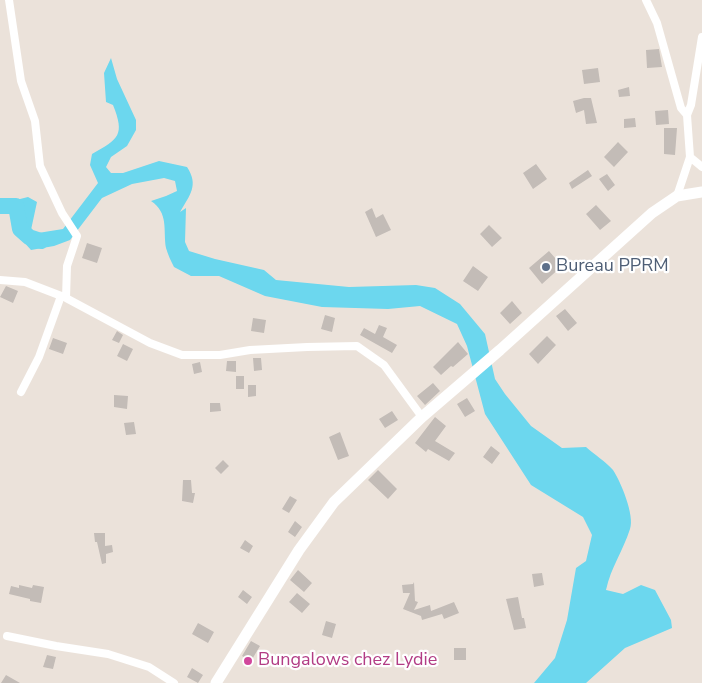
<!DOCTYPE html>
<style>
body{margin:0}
canvas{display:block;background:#ebe2da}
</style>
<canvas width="702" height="683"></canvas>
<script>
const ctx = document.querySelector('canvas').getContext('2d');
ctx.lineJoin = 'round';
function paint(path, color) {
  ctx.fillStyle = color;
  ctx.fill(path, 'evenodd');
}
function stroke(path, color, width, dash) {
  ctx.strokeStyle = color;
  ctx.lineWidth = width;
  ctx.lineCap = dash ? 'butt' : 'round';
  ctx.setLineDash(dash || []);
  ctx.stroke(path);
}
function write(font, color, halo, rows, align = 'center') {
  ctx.font = font + ' "Nunito Sans",sans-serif';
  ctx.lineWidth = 4.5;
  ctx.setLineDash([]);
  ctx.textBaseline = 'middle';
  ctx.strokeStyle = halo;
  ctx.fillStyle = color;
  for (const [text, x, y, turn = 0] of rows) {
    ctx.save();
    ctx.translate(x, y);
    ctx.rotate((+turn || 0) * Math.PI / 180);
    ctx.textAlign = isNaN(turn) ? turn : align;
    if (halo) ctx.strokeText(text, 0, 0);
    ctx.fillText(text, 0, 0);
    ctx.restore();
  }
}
paint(new Path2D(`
 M111 58 117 79 136 120V130L127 146 111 157 106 167 111 173H123L159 161 187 167C199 185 190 195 180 212L186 208 185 242 189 251 215 259 264 270 276 280 349 287 416 285 435 288 460 304 485 334 495 379 505 394 531 426 562 448 586 447C594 454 606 462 613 470 621 482 635 516 630 529 623 551 611 567 606 590L623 594 641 585 655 590 671 620 672 628 625 648 586 683H534L555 658 567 620 576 568 586 561 592 535 583 517 531 485 485 414 467 346 457 324 420 306 388 309 322 307 265 296 219 276H191L174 267C171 261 168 255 166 248 163 230 169 213 151 201L166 196 177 191 175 181 164 178 132 184 102 198 70 240 54 246 31 250 22 240V218L13 212 6 213 12 201 28 197 37 202 31 230 38 233 63 229 98 183 90 165 92 154C119 139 125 135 113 105L106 102 104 73Z`), '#6cd7ee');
stroke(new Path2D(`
 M0 206H16L20 229 29 237 41 241`), '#6cd7ee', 16);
paint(new Path2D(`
 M659 49 662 67 647 68 646 50Z
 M598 68 600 82 584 84 582 70Z
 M629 87 630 96 619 97 618 90Z
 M584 98H591L597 123 586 124 584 110 576 113 573 101Z
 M668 110 669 124 656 125 655 111Z
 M635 118 636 127 624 128V119Z
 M664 128H677L675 155 664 154Z
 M618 142 628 152 614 167 604 157Z
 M536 164 547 179 533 189 523 173Z
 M588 170 592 176 572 189 569 183Z
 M607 174 615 185 608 191 599 179Z
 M596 205 611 221 600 230 586 214Z
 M372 208 376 218 383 214 391 230 376 237 365 212Z
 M489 225 502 238 492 247 480 234Z
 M87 243 102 248 97 263 82 258Z
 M549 251 562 266 542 284 529 268Z
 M473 266 488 277 478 291 463 281Z
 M6 286 18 291 13 303 0 297Z
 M512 301 522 313 510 324 500 313Z
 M565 309 577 323 568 331 556 316Z
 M325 315 335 318 332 332 321 329Z
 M253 318 266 320 264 333 251 331Z
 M379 325 387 328 383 337 397 345 392 353 360 335 364 328 375 334Z
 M117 331 123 335 119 343 112 340Z
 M547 336 556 345 538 364 529 354Z
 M53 338 67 343 63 354 49 349Z
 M458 342 468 354 453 367 451 366 441 375 433 367Z
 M123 344 133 349 127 361 117 356Z
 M253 358H261L262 370 254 371Z
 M227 361H236V372L226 371Z
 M200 362 202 372 194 374 192 364Z
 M236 376H244V389H236Z
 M433 383 440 391 425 405 417 396Z
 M248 385H256V396L248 397Z
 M114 395 128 396 127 409 114 407Z
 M467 398 475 411 465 417 457 404Z
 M210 403H220L221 411 210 412Z
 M392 411 398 420 385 428 379 419Z
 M435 417 446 426 435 441 455 453 449 461 428 449 426 452 415 443Z
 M134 422 136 434 126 435 124 423Z
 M340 432 349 456 338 460 329 437Z
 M491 446 500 453 492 464 483 457Z
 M223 460 229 466 221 474 215 468Z
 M378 470 397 489 388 499 368 480Z
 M183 480H191L192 493H195L193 503 182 501Z
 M290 496 297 500 289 513 282 509Z
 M295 521 302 527 295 537 288 532Z
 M94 533H105V546L112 545 113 552 106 554V563L102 564 97 542H95Z
 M245 540 253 546 249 553 240 548Z
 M298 570 312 583 304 592 290 580Z
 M542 573 544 585 534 587 532 574Z
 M414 582 415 601 418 602 414 610 430 605 431 611 454 602 459 613 444 619 442 614 422 620 421 616 403 609 410 593H403L402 585 413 584Z
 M19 585 32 588 33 585 44 587 41 603 30 601V599L9 594 11 586 19 588Z
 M243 590 252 597 247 604 238 597Z
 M297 593 310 604 302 613 289 602Z
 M518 597 522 618H524L526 628 514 630 506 599Z
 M326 621 336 624 332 638 322 635Z
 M198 623 214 632 208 643 192 634Z
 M251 641 260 646 251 661 242 656Z
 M454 648H466V660H454Z
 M47 655 56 657 53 669 43 667Z
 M192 668 203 675 198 683 187 677Z
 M6 675 20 683H1Z`), '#c3bcb7');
stroke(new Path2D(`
 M9 0 21 81 35 121 40 166 62 213 77 236 67 266 66 298 150 343 182 355H220L250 350 307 347 357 346 384 365 422 417
 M646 0 657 23 681 108 687 115 690 157 677 196
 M687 115 691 105 702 37
 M690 157 702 167
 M0 280 25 282 64 297
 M21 392 39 357 61 296
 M7 636 56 646 108 654 149 667 174 683`), '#fff', 8);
stroke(new Path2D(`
 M216 683 299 550 334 502 422 417 500 350 652 213 677 196 702 192`), '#fff', 11);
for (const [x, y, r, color] of [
 [546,267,5,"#5c6f8a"],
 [248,661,5,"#d1479c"]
]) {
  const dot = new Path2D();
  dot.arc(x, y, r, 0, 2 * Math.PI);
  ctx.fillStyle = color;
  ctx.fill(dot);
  stroke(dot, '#fff', 2);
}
write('18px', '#4e5e75', '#fff', [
 ["Bureau PPRM",556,267]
], 'left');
write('18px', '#b23c85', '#fff', [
 ["Bungalows chez Lydie",258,661]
], 'left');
</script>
